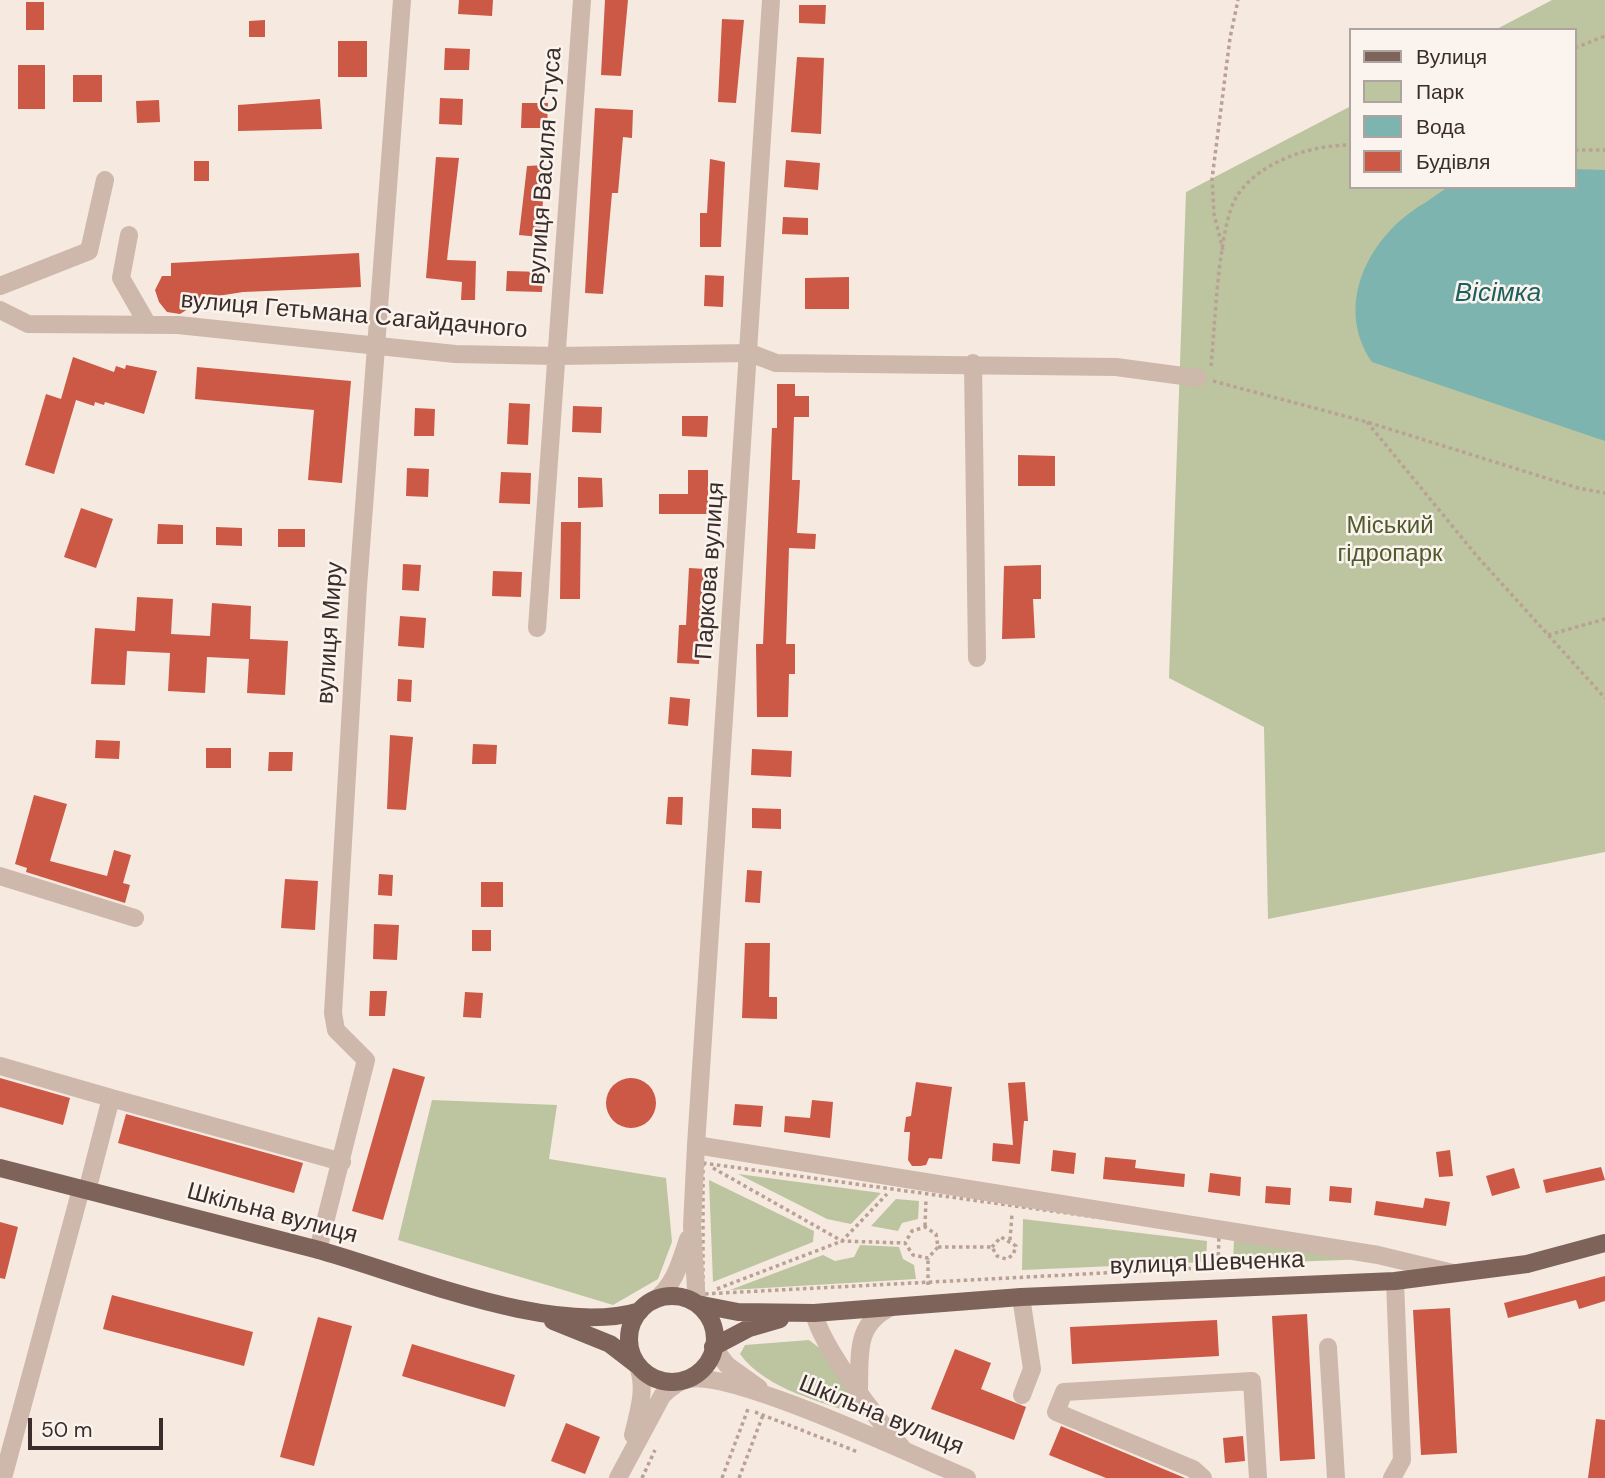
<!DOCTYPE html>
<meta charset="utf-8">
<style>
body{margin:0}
#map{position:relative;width:1605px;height:1478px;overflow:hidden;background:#f5e9e0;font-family:"DM Sans",sans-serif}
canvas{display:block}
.legend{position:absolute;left:1349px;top:28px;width:228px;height:161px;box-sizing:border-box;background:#fbf3ed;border:2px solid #aea49f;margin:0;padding:9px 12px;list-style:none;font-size:21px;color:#3b2e2a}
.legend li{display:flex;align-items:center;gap:14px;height:35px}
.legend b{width:35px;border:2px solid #aea49f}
.scale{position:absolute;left:28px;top:1418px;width:135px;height:32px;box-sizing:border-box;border:4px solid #3b2e2a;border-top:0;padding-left:9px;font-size:21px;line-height:24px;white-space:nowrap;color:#3b2e2a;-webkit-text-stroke:5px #fbf3ed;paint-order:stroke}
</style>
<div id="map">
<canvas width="1605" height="1478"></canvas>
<ul class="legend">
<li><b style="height:9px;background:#7e635b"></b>Вулиця</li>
<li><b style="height:19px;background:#bcc59f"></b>Парк</li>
<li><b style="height:19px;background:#7db4b0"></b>Вода</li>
<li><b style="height:19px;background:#cc5846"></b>Будівля</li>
</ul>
<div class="scale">50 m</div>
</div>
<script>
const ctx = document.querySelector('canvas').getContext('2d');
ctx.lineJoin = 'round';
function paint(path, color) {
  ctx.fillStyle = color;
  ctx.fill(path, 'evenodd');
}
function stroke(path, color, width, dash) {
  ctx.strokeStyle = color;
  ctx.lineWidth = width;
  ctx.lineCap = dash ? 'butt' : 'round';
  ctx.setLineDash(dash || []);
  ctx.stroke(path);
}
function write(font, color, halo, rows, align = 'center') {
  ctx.font = font + ' "DM Sans",sans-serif';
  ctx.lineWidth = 5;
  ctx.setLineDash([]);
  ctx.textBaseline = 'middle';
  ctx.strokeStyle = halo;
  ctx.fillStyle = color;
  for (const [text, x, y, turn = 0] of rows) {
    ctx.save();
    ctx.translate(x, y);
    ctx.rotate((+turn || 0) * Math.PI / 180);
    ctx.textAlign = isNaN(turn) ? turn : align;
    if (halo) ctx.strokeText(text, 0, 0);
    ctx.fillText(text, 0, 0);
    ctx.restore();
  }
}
paint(new Path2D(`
 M1552 0H1605V852L1268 919 1264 727 1169 678 1186 192 1351 106V187H1575V30H1495Z
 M432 1100 557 1105 549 1159 666 1178 672 1242 658 1279 613 1305 398 1240Z
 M738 1174 881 1193 851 1224 827 1219Z
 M709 1180 814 1231 813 1242 713 1282Z
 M896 1199 919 1201 918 1219 902 1223 898 1231 871 1226Z
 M1023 1219 1207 1241 1206 1262 1022 1270Z
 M1234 1239 1370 1259 1233 1264Z
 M860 1245 899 1247 903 1259 914 1265 916 1279 730 1290 823 1255 835 1261 854 1257Z
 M809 1340 826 1353 865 1417C824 1402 767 1391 740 1354L745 1345Z`), '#bcc59f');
paint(new Path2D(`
 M1575 169 1605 170V441L1372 362C1333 305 1369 236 1423 204 1432 199 1442 189 1451 187 1461 185 1474 187 1484 187 1514 187 1545 187 1575 187Z`), '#7db4b0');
paint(new Path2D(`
 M459 0H493L492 16 458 14Z
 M605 0H628L621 76 601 75Z
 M26 2H44V30H26Z
 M799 5H826L825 24 799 23Z
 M722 19 744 20 736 103 718 102Z
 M265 20V37H249V21Z
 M338 41H367V77H338Z
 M445 48 470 49 469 70H444Z
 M797 57 824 58 821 134 791 132Z
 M18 65H45V109H18Z
 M73 75H102V102H73Z
 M440 98 463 99 462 125 439 124Z
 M320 99 322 129 238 131V105Z
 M159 100 160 122 137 123 136 101Z
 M522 103H548L547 128H521Z
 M595 108 633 110 632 138 623 137 618 193H612L603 294 585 293Z
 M436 157 459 158 447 260 476 261 475 300H461L462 282 426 278Z
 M710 159 725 162 721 247H700V213H707Z
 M786 160 820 163 818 190 784 187Z
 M194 161H209V181H194Z
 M546 165 540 237 519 235 527 166Z
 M783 217 808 218V235L782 234Z
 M359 253 361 287 243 292 205 298 180 314 167 312 159 302 155 290 162 276H171V263Z
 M507 271 543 272 542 292 506 291Z
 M705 275 724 276 723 307 704 306Z
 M849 277V309H805V278Z
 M73 357 114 372 116 366 125 369 126 365 157 371 144 414 105 402 104 405 95 402 94 406 76 400 54 474 25 465 46 394 61 399Z
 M197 367 351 381 342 483 308 480 314 410 195 399Z
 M777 384H795V396H809V417H794L792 480H800L797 533 816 534 815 549 789 548 786 644H795V674H789L788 717H757L756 644H763L772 428H777Z
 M509 403 530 404 528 445 507 444Z
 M573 406 602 407 601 433 572 432Z
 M415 408 435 409 434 436H414Z
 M682 416H708L707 437 682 436Z
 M1018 455 1055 456V486H1018Z
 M407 468 429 469 428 497 406 496Z
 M688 470H708V514H659V494H688Z
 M501 472 531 473 530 504 499 503Z
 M578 477 602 478 603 507 578 508Z
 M81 508 113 519 96 568 64 557Z
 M561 522H581L580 599H560Z
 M158 524 183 525V544H157Z
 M216 527 242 528V546L216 545Z
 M278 529H305V547H278Z
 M403 564 421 565 419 591 402 590Z
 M1041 565V599H1033L1035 638 1002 639 1004 566Z
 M689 568 706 569 699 664 677 663 679 625H686Z
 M493 571 522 572 521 597 492 596Z
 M137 597 173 599 171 634 210 636 212 603 251 606 250 639 288 641 285 695 247 693 249 659 207 657 205 693 168 691 170 653 127 651 125 685 91 684 95 628 135 631Z
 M400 616 426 618 424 648 398 646Z
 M398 679 412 680 411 702 397 701Z
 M670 697 690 699 688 726 668 724Z
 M390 735 413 737 406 810 387 809Z
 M96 740 120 741 119 759 95 758Z
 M473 744 497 745 496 764H472Z
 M206 748H231V768H206Z
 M752 749 792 751 791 777 751 775Z
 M269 752H293L292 771H268Z
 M34 795 67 804 50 861 107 876 114 850 131 855 123 883 130 885 125 903 26 872 27 868 15 864Z
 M668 797H683L682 825 666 824Z
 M752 808 781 809V829L752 828Z
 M747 870 762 871 760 903 745 902Z
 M379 874 393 875 392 896 378 895Z
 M285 879 318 881 315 930 281 928Z
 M481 882H503V907H481Z
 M374 924 399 925 397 960 373 959Z
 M472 930H491V951H472Z
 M745 943H770L769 997H777V1019L742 1018Z
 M370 991H387L385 1016H369Z
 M465 992 483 993 481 1018 463 1017Z
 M393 1068 425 1077 383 1220 352 1211Z
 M606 1103a25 25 0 1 1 50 0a25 25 0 1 1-50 0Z
 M0 1078 70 1098 63 1125 0 1107Z
 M916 1082 952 1087 942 1159 929 1158 926 1165 920 1166H912L908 1160 910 1132H904L906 1117 911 1116Z
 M1025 1082 1028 1121H1024L1020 1164 992 1161 993 1143 1013 1145 1008 1083Z
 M812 1100 833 1102 830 1138 784 1132 785 1116 810 1118Z
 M735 1104 763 1106 761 1127 733 1125Z
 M126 1114 303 1163 294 1193 118 1143Z
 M1053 1150 1076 1153 1074 1174 1051 1171Z
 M1450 1150 1453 1176 1439 1177 1436 1152Z
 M1105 1157 1136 1160 1135 1168 1185 1174 1184 1187 1103 1179Z
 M1601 1167 1605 1180 1546 1193 1543 1180Z
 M1514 1168 1520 1188 1492 1196 1486 1176Z
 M1210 1173 1241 1177 1240 1196 1208 1192Z
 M1266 1186 1291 1188 1290 1205 1265 1203Z
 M1330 1186 1352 1188 1351 1203 1329 1201Z
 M1425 1198 1450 1202 1446 1226 1374 1215 1376 1201 1423 1208Z
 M0 1222 18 1227 5 1279 0 1278Z
 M1605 1276V1301L1579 1309 1576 1300 1508 1318 1504 1303Z
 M112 1295 253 1332 244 1366 103 1329Z
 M1450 1308 1457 1453 1421 1455 1413 1310Z
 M1307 1314 1315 1459 1280 1461 1272 1316Z
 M318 1317 352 1326 314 1466 280 1457Z
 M1217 1320 1219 1356 1072 1364 1070 1327Z
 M412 1344 515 1375 505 1407 402 1376Z
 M955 1349 991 1363 981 1389 1026 1407 1014 1440 931 1409Z
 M1596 1419 1605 1420V1478H1588Z
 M566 1423 600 1437 585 1474 551 1461Z
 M1061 1426 1185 1478H1106L1049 1455Z
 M1243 1436 1245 1461 1225 1463 1223 1438Z`), '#cc5846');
stroke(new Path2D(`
 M1575 48 1605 36
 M1575 150H1605
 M1223 250 1214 214 1212 179 1230 38 1238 0
 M1211 366C1215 328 1218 225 1237 196 1260 161 1311 145 1351 145
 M1213 381 1367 422 1578 488 1605 493
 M1367 422 1476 555 1605 698
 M1548 635 1605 619
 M703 1163 1219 1234 1218 1267 703 1294Z
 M713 1168 842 1241 905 1243 913 1255 928 1258 938 1247 936 1234 925 1227 912 1231 905 1243
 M925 1226 926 1199
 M1010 1240 1012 1214
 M938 1247H992L997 1256 1006 1259 1013 1255 1016 1246 1001 1237 992 1247
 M928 1285V1258
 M717 1289 842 1241 887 1194
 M755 1412 858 1452
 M642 1478 655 1450
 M722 1478 748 1409
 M739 1478 763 1415`), '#baa195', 3.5, [3.5, 3.5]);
stroke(new Path2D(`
 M129 235 121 278 148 325
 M0 286 89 251 105 180
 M0 310 28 324 178 325 455 354 557 356 750 353 776 363 1116 367 1198 378
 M973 363 977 658
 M537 628 582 0
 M0 876 135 918
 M0 1066 111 1098 87 1191
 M111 1098 342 1162
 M696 1145 771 0
 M318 1250 366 1060 336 1030 333 1013 358 587 402 0
 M1021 1297 1032 1369 1022 1395
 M655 1300C675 1284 680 1263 688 1239
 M697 1304 692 1226 696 1145 1378 1255 1453 1273
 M814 1313C822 1348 878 1420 903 1449
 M713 1347 727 1365 759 1388
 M1328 1347 1336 1478
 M859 1389C860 1353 855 1324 891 1307
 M633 1435C639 1410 647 1387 637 1364
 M3 1478 81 1189
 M618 1478 662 1396C669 1389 678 1381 689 1379 733 1370 917 1457 967 1478
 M1203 1478 1193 1469 1056 1412 1064 1392 1252 1381 1258 1478
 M1392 1478 1402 1460 1395 1281`), '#ceb7ab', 18);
stroke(new Path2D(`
 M0 1168C105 1196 210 1221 315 1249 404 1273 551 1338 640 1311
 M629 1339a43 43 0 1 1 86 0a43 43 0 1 1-86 0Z
 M697 1304 738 1312 814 1313 1021 1297 1395 1281 1527 1264 1605 1243
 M553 1321 610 1344 636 1364
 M713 1347 749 1328 780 1319`), '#7e635b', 18);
write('24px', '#3b2e2a', '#fbf3ed', [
 ["вулиця Василя Стуса",546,166,-86],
 ["вулиця Гетьмана Сагайдачного",354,316,5],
 ["Паркова вулиця",711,571,-86],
 ["вулиця Миру",331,633,-86],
 ["Шкільна вулиця",272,1214,15],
 ["вулиця Шевченка",1207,1264,-2],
 ["Шкільна вулиця",881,1416,22]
]);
write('24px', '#4f5b2c', '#fbf3ed', [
 ["Міський",1390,527],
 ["гідропарк",1390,555]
]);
write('italic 26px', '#1d605d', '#fbf3ed', [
 ["Вісімка",1498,294]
]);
</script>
